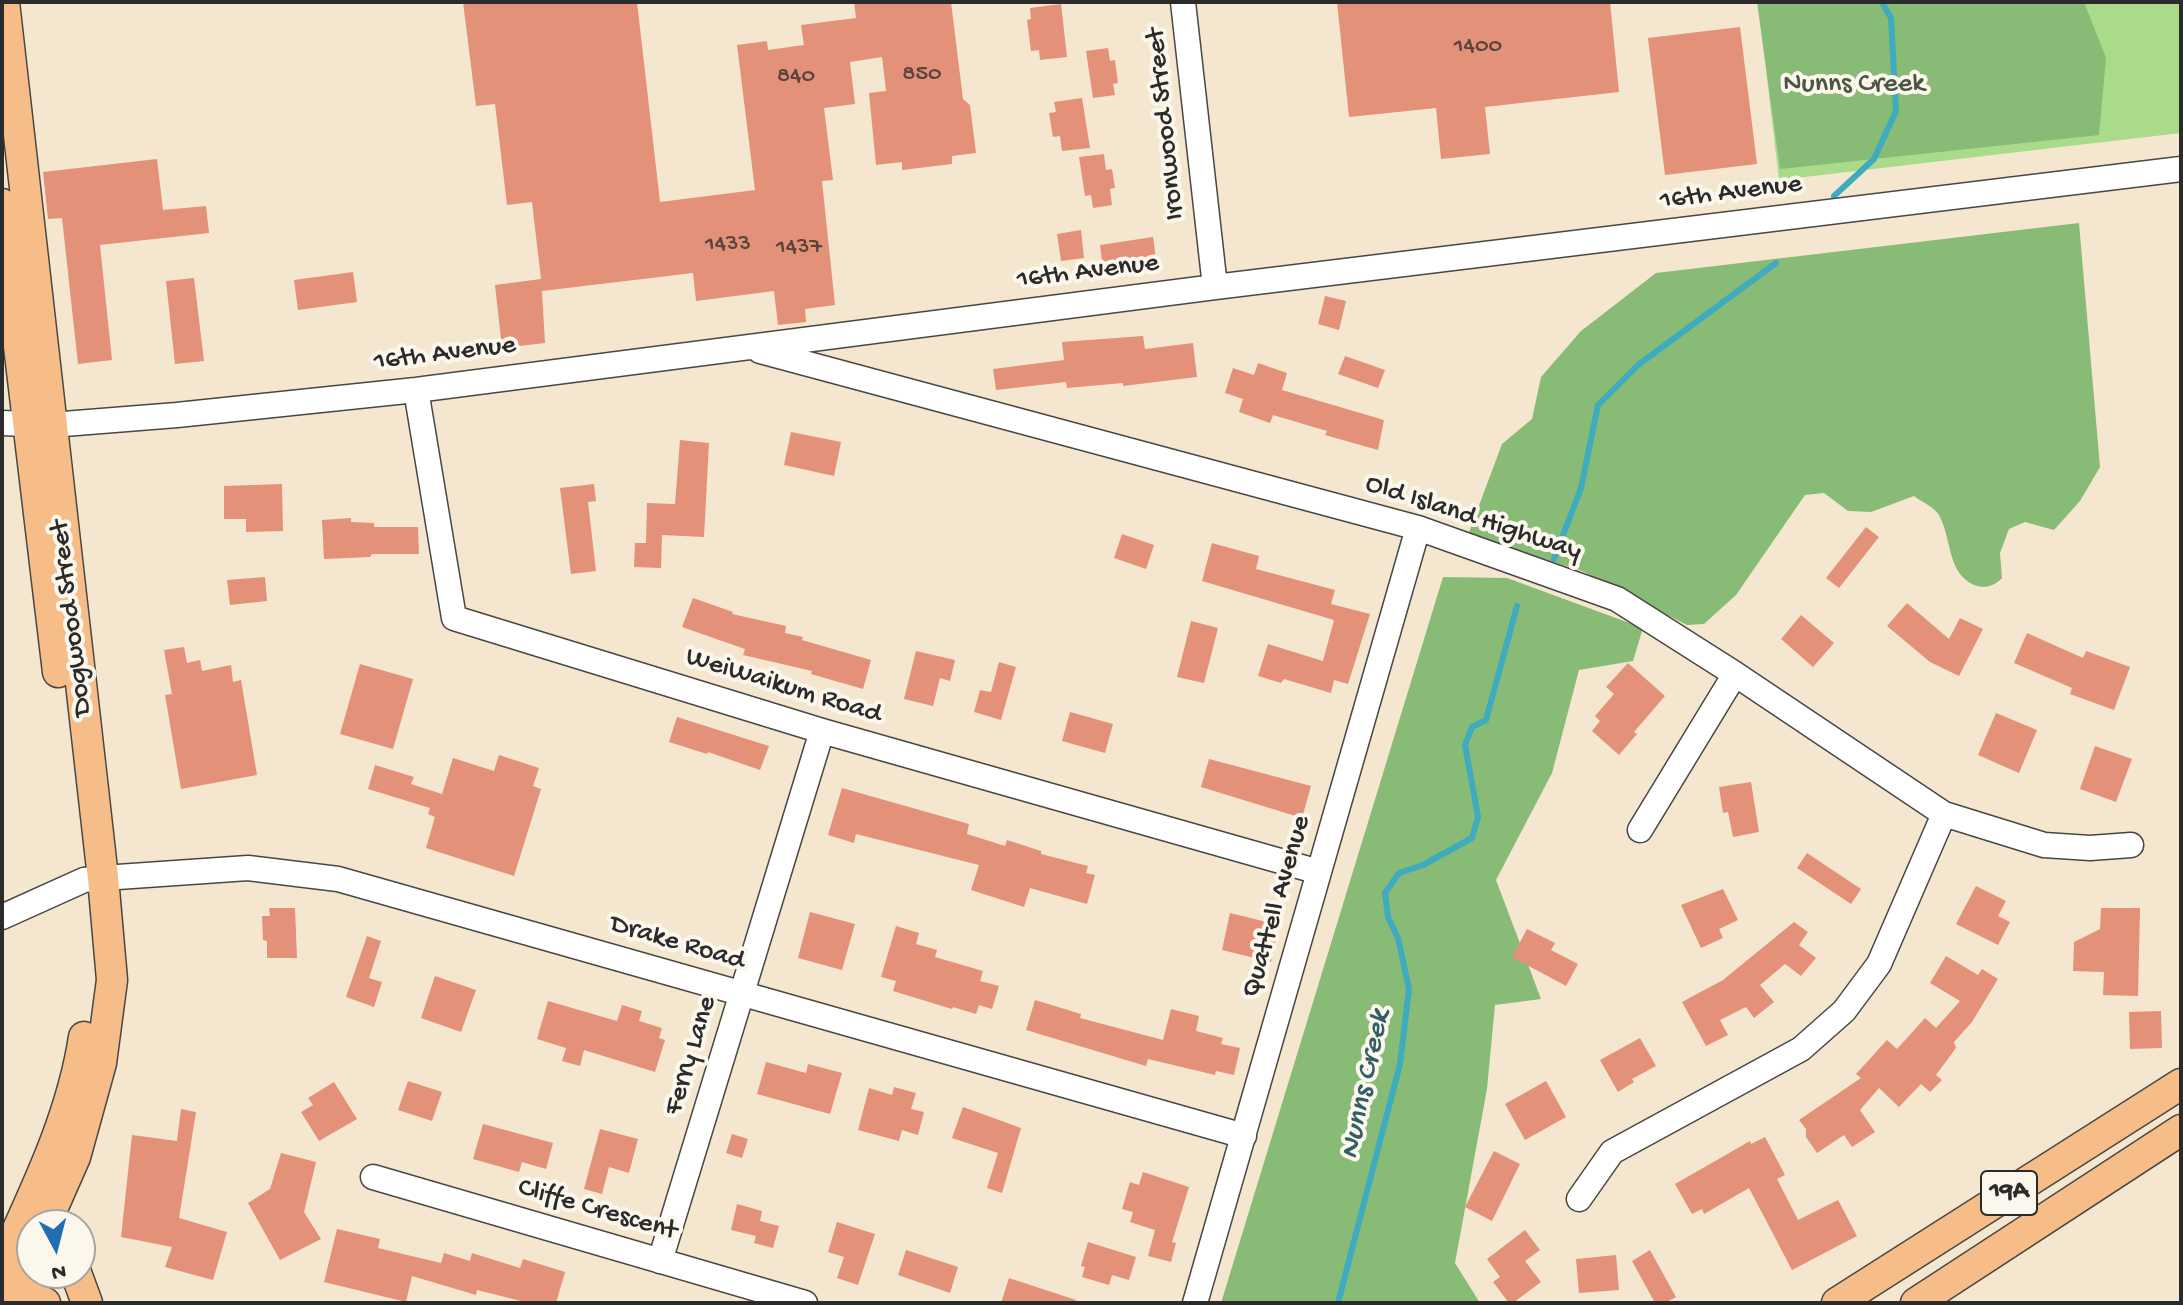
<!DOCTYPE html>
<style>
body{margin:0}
#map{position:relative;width:2183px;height:1305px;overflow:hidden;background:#f5e7cf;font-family:"Gochi Hand",sans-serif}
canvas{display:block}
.frame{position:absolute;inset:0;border:4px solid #2b2b2b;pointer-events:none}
.north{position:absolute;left:16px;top:1209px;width:80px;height:80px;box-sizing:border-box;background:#fbf7ec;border:2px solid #a8a59f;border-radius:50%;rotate:173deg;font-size:22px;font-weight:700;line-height:32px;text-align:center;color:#2b2b2b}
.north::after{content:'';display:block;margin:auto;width:28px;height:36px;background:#1f6fb2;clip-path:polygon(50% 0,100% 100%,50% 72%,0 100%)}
</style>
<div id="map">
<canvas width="2183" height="1305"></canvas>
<div class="frame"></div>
<div class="north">N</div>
</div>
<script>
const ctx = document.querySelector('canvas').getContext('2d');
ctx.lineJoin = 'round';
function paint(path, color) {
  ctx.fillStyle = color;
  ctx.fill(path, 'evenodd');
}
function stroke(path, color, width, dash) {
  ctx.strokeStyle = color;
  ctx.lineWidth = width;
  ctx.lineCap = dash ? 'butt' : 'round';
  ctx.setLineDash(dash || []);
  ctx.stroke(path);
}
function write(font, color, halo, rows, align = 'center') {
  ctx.font = font + ' "Gochi Hand",sans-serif';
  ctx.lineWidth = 8;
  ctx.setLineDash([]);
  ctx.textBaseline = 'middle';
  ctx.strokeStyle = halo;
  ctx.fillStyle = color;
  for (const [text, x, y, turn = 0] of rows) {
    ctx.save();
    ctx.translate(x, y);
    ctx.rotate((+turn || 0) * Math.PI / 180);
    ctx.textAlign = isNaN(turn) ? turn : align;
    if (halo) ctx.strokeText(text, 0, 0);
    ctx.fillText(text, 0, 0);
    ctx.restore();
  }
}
paint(new Path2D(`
 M1758 2H2181V133L1779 180Z`), '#aadb8a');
paint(new Path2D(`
 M1757 2H2084L2106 58 2099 135 1780 169Z
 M2079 223 2100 467 2080 501 2054 530 2025 522 2009 529 2000 553 2002 578C1985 596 1962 584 1954 563 1948 547 1947 530 1939 515 1934 507 1922 502 1914 496L1871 512 1848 511 1824 493 1805 495 1736 595 1704 624 1687 625 1582 571 1468 535 1502 444 1532 419 1541 377 1581 331 1656 273Z
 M1443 577 1507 578 1643 628 1633 661 1579 670 1552 773 1496 880 1541 999 1495 1005 1487 1089 1455 1263 1480 1303H1221Z`), '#87bb76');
stroke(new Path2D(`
 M1834 196 1874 159 1896 111 1891 18 1882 2
 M1554 559 1581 488 1598 405 1638 365 1776 263
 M1338 1303 1400 1064 1409 989 1398 938 1388 917 1385 893 1399 873 1423 865 1472 838 1478 817 1465 745 1472 727 1486 720 1517 606`), '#3fabbe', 6);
paint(new Path2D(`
 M463 2H637L660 202 755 190 737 45 767 41 768 50 804 45 801 25 856 18 854 2H951L963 99 970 105 976 153 952 156V164L902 170V162L876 165 869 93 886 91 882 57 850 62 855 104 824 108 833 180 822 181 835 305 805 309 806 322 778 325 774 291 696 301 693 273 542 291 545 343 502 348 495 285 541 279 532 202 507 205 495 104 476 106Z
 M1337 2H1610L1619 92 1485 107 1490 154 1441 159 1436 108 1349 117Z
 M1061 4 1067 57 1040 60 1039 50 1031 51 1027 20 1031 19 1030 8Z
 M1740 27 1757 164 1665 175 1648 38Z
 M1108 48 1110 61 1115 60 1118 83 1113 84 1115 95 1093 98 1086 51Z
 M1082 98 1090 148 1062 151 1060 136 1053 137 1049 113 1056 112 1054 102Z
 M1104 154 1106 170 1112 169 1115 188 1110 189 1112 205 1093 208 1091 195 1085 196 1079 157Z
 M157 159 163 210 206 206 209 233 100 245 112 360 78 364 62 218 48 219 43 172Z
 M1081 230 1084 258 1061 261 1057 234Z
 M1153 237 1156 259 1103 268 1100 245Z
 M353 272 357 302 298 310 294 280Z
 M194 278 204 361 175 364 166 281Z
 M1325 296 1346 301 1339 330 1318 324Z
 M1143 336 1145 349 1193 343 1197 377 1123 386V383L1067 388 1066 382 996 390 993 369 1064 360 1062 342Z
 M1345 356 1385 370 1378 388 1338 374Z
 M1258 363 1287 373 1282 390 1384 420 1378 450 1325 435 1327 431 1273 415 1270 423 1239 412 1243 399 1225 393 1233 368 1254 375Z
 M791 432 841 442 834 476 784 465Z
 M680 440 709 443 704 537 662 535 661 568 634 567 635 543H646L647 503 675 504Z
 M282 484 283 531 246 532V519H224V486Z
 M594 484 596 501 588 502 596 571 571 574 560 488Z
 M351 518V522L374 523V527H418L419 554H372L370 557 324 559 322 520Z
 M1866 527 1879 537 1839 588 1826 578Z
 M1122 534 1154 545 1146 569 1114 558Z
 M1212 543 1259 556 1256 569 1335 590 1331 604 1370 614 1348 684 1334 680 1331 693 1284 679 1281 683 1258 676 1268 644 1323 661 1334 620 1202 581Z
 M265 577 267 601 230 605 227 580Z
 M693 598 733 612 732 614 786 626 785 633 803 637 802 640 871 660 863 689 811 674 812 671 743 655 745 649 682 627Z
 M1907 603 1949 639 1960 618 1983 629 1959 676 1930 662 1887 626Z
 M1801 615 1834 643 1813 667 1781 639Z
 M1191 621 1218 628 1204 683 1177 677Z
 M2027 633 2083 658 2086 651 2130 667 2114 710 2070 694 2072 688 2014 663Z
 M184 647 187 663 200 660 202 671 231 665 233 682 241 680 257 775 181 789 165 695 172 694 164 650Z
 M916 651 955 660 950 681 940 678 933 706 904 699Z
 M999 662 1016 667 1001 720 974 712 980 690 991 692Z
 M1628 663 1665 696 1634 732 1637 734 1619 755 1592 731 1600 721 1595 716 1614 694 1606 687Z
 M360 664 413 679 393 749 340 734Z
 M1070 712 1113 724 1105 753 1062 741Z
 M1996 713 2037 730 2019 773 1978 755Z
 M677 717 769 746 760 770 708 752 707 754 669 742Z
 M2095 746 2132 759 2116 802 2080 789Z
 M499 755 539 768 533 786 541 789 514 876 426 848 435 817 428 814 430 808 368 789 375 765 414 777 411 784 442 794 453 758 494 771Z
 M1209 759 1311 786 1302 818 1201 787Z
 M1751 782 1759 832 1733 837 1728 812 1723 813 1719 787Z
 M842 788 969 824 967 834 1005 846 1007 840 1041 851V854L1088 866 1086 873 1095 875 1087 904 1030 888 1024 907 971 890 979 865 856 834 854 843 828 835Z
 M1807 853 1861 889 1851 904 1797 868Z
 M1976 886 2006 901 1998 916 2010 922 1998 945 1956 924Z
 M1723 889 1738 920 1719 929 1723 938 1701 948 1681 905Z
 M269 908H295L297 958H267V941L263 940 262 916H270Z
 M2101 908H2140L2138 996 2103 995 2104 972 2073 971 2074 942 2100 929Z
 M810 912 855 924 842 970 798 958Z
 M1230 913 1279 925 1271 962 1222 950Z
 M1794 922 1808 932 1799 945 1816 958 1801 976 1785 964 1760 985 1774 1002 1754 1018 1746 1007 1720 1020 1728 1035 1706 1046 1682 1002 1723 980Z
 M896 926 919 933 916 944 937 950 935 957 983 971 980 981 999 986 992 1009 979 1005 976 1014 953 1007 952 1009 893 991 896 981 881 977Z
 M1527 929 1555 943 1551 950 1578 964 1566 986 1512 957Z
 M367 936 381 941 369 978 382 982 374 1007 346 997Z
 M1946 956 1978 975 1982 969 1998 979 1972 1022 1954 1042 1956 1048 1936 1075 1942 1080 1930 1092 1921 1084 1899 1107 1879 1088 1860 1110 1875 1132 1852 1147 1844 1135 1817 1153 1806 1137V1129L1799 1120 1861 1078 1856 1074 1887 1040 1897 1049 1925 1018 1936 1028 1960 1001 1930 983Z
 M435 976 476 990 461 1032 421 1018Z
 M1035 1000 1081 1014 1080 1018 1163 1040 1171 1009 1199 1016 1196 1031 1223 1038 1221 1044 1240 1048 1234 1075 1216 1071 1215 1075 1148 1059 1146 1066 1026 1030Z
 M548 1001 617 1021 622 1005 642 1011 639 1021 662 1028 659 1038 665 1040 655 1072 584 1050 580 1066 562 1061 566 1048 537 1039Z
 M2161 1011 2162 1048 2130 1049 2129 1012Z
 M1640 1038 1656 1066 1632 1079 1634 1082 1618 1092 1600 1060Z
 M766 1062 806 1073 808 1064 842 1073 830 1114 757 1094Z
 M408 1081 442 1092 432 1121 398 1110Z
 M1546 1081 1566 1117 1525 1140 1505 1104Z
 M334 1082 357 1119 319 1141 301 1112 313 1105 308 1098Z
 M894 1087 916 1093 911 1109 924 1112 918 1135 902 1130 899 1141 858 1130 869 1088 892 1095Z
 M963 1107 1021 1128 1002 1193 987 1188 998 1153 952 1138Z
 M181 1109 196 1112 179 1218 227 1232 213 1280 165 1267 172 1247 121 1237 132 1135 177 1141Z
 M483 1124 553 1143 546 1169 522 1162 519 1172 473 1159Z
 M600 1129 638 1139 629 1173 609 1167 602 1194 584 1189Z
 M732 1134 748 1139 742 1158 726 1153Z
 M1765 1137 1785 1175 1777 1179 1798 1220 1838 1200 1857 1236 1792 1270 1749 1188 1704 1214 1702 1209 1692 1214 1675 1184 1750 1141 1751 1144Z
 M1494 1151 1520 1164 1492 1221 1465 1207Z
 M281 1153 316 1162 304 1212 321 1239 280 1260 248 1203 270 1189Z
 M1143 1172 1189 1187 1172 1242 1176 1243 1171 1262 1148 1256 1155 1230 1130 1222 1133 1212 1122 1209 1130 1182 1139 1185Z
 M737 1204 762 1211 760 1221 779 1226 773 1248 754 1243 756 1236 731 1230Z
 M837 1222 875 1234 858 1285 837 1278 844 1257 828 1252Z
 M337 1229 380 1239 378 1248 441 1263 444 1253 470 1261 472 1253 520 1268 523 1259 565 1272 556 1303H529L477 1290 476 1295 412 1276 406 1302 324 1282Z
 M1525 1230 1540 1250 1525 1261 1541 1282 1513 1303H1509L1493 1282 1500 1277 1487 1259Z
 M1088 1242 1136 1257 1129 1280 1112 1275 1109 1285 1082 1277 1085 1267 1081 1266Z
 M906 1250 958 1267 950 1293 898 1275Z
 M1650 1250 1676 1297 1665 1303H1655L1632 1261Z
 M1616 1255 1619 1290 1579 1293 1576 1259Z
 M1009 1278 1076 1300V1303H1001Z`), '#e39178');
const minor = new Path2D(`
 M1183 2 1215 287
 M760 351 1418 528 1617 599 1735 674 1944 814 2044 845 2090 848 2131 845
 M416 390 454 618 822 731 1319 872
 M2 423 51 425 177 415 416 390 1215 287 2181 169
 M1640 830 1735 674
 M2 917 84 880 103 878 248 868 338 879 1244 1136
 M373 1177 805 1303
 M1579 1199 1612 1152 1801 1049 1844 1011 1879 964 1944 814
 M660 1261 822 731
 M1195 1303 1418 528`);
const major = new Path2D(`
 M4 2 103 878 112 980 101 1063 75 1157 45 1225
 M2 204 58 672
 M2 1264C35 1191 72 1117 84 1037
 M76 1273 87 1303
 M2 1280 45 1303
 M9 1303 32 1253
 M1837 1303 2181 1084
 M1916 1303 2181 1130`);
stroke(minor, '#494744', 27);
stroke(major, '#494744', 33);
stroke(minor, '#fff', 24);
stroke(major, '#f7bd88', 30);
write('24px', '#59443e', null, [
 ["1400",1478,47],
 ["850",922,75],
 ["840",796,77],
 ["1433",728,245],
 ["1437",799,248]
]);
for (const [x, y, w] of [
 [2009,1193,56]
]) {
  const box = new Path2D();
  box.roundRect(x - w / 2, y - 22, w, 44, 6);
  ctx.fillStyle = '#fbf7ec';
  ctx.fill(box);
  stroke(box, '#2b2b2b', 2);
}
write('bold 26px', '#2b2b2b', null, [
 ["19A",2009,1193]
]);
write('28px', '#4b5743', '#fbf7ec', [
 ["Nunns Creek",1854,86]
]);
write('28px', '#2b2b2b', '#fbf7ec', [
 ["Ironwood Street",1167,124,-96],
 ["16th Avenue",1731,194,-7],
 ["16th Avenue",1088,273,-7],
 ["16th Avenue",445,355,-7],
 ["Old Island Highway",1473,519,18],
 ["Dogwood Street",73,618,-97],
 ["WeiWaikum Road",783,687,17],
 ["Quattell Avenue",1278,907,-74],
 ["Drake Road",677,944,16],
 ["Ferry Lane",692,1056,-73],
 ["Cliffe Crescent",597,1211,16]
]);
write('italic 30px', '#335e66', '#fbf7ec', [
 ["Nunns Creek",1367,1085,-78]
]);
</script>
